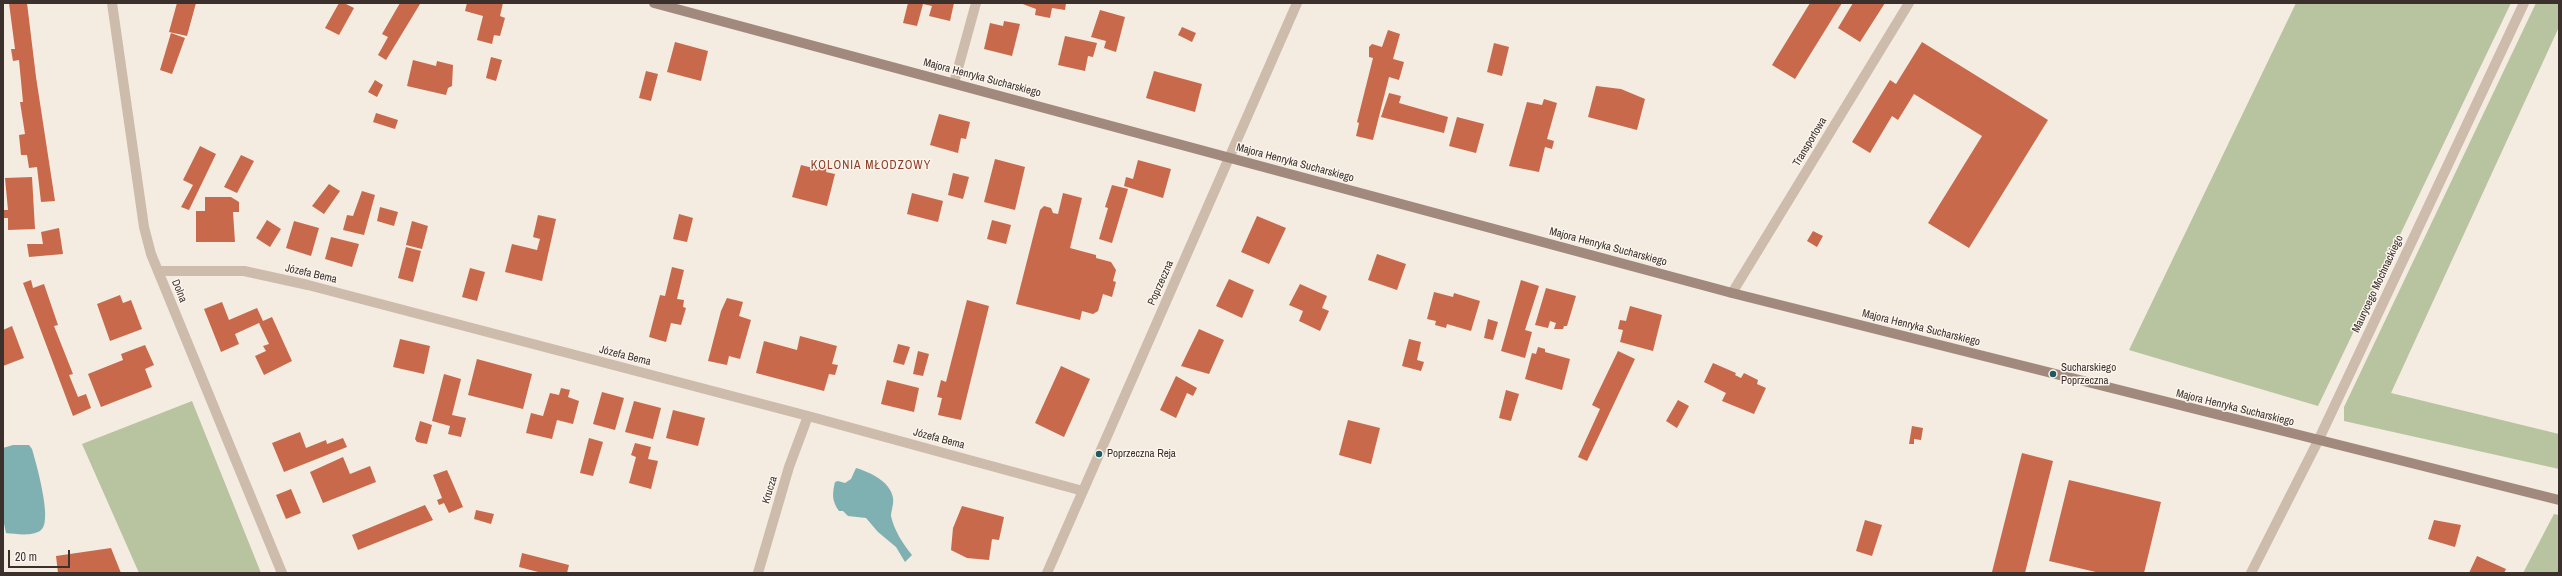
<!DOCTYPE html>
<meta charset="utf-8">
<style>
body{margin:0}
#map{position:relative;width:2562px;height:576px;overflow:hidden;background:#f4ebe1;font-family:"Archivo Narrow",sans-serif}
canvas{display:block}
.frame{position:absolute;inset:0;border:4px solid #3b302b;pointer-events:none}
.scale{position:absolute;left:8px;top:550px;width:62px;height:18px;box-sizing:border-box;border:2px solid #3b302b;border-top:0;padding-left:5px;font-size:12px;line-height:14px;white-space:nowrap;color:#3b302b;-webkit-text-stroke:3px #fbf5ee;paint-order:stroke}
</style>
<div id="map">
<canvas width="2562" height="576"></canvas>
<div class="frame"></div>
<div class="scale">20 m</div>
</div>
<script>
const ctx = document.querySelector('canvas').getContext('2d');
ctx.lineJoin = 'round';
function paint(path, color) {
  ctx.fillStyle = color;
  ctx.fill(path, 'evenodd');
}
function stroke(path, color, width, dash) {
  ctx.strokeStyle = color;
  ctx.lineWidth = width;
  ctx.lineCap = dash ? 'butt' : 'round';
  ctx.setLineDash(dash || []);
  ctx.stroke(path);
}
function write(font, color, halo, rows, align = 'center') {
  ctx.font = font + ' "Archivo Narrow",sans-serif';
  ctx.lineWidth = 3;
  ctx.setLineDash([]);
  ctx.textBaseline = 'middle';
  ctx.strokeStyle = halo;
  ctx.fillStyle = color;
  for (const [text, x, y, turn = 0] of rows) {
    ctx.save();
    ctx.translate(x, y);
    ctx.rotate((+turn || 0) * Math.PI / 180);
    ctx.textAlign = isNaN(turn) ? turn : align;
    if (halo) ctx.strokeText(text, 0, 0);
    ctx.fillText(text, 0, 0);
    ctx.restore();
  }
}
paint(new Path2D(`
 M2296 3H2511L2318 406 2129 350Z
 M2536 3H2559V27L2391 393 2559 434V469L2344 421V407Z
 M192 401 261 573H139L82 444Z
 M2554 514 2559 515V573H2523Z`), '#b8c4a0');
paint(new Path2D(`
 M13 445H29L32 449C36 463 52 518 42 529 35 537 16 534 6 533L3 519V448Z
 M856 468C870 472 891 482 893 498 894 504 891 511 891 516 894 530 903 544 912 555L905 562 896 547 878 532 866 518 848 516 843 511H839C832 501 832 495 835 482L838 481 845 483 851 479Z`), '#7fb0b2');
paint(new Path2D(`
 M9 3H27L36 77 55 201 41 202 37 167 29 168 27 155H21L19 135 25 134 20 102H23L19 60 13 61 11 49H15Z
 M177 3H196L187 36 169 32Z
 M339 3H344L354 8 339 35 325 28Z
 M400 3 420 4 386 60 378 55 388 37 382 34Z
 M467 3H503L500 16 505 18 500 36 494 35 492 44 477 40 483 16 465 11Z
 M908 3H954L950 21 929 16 932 6 923 4 917 26 903 23Z
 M1020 3H1066L1065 10 1052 8 1050 18 1035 15 1036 9Z
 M1810 3H1842L1795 79 1772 65Z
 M1853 3H1885L1860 42 1838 28Z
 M1100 10 1125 17 1116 52 1104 48 1106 41 1091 37Z
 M1004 21 1020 24 1012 56 984 49 990 23 1003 26Z
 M1182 27 1196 33 1192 42 1178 35Z
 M1388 30 1400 34 1393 59 1404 62 1399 80 1389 77 1373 140 1356 136 1359 123 1357 122 1373 58 1369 57V47L1372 44 1382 47Z
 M171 33 185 38 172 74 160 70Z
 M1065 36 1097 43 1093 57 1088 56 1085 71 1058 65Z
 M675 42 708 51 701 81 667 72Z
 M1922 42 2048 120 1969 248 1928 223 1982 136 1914 94 1898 120 1892 116 1870 153 1852 142 1890 80 1896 84Z
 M1494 43 1509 47 1502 76 1487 72Z
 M491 57 502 60 496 81 486 78Z
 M413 60 436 66 437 61 453 65 452 86 448 88 446 95 407 86Z
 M646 71 658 74 651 101 639 98Z
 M1154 71 1202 84 1195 112 1146 98Z
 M375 80 383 85 377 97 368 92Z
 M1596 86 1621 89 1645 99 1637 130 1588 117Z
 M1389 93 1401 96 1399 103 1448 117 1444 133 1381 117Z
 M1544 99 1557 103 1547 139 1554 141 1552 149 1545 147 1539 172 1509 166 1527 102 1542 105Z
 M376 113 398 120 395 129 373 122Z
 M939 114 970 122 966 139 961 138 958 153 930 145Z
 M1457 117 1484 124 1476 153 1449 146Z
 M200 146 216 154 189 210 181 207 193 185 183 180Z
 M241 155 254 161 237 193 224 187Z
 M995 159 1025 167 1015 210 984 202Z
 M1138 160 1171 169 1163 198 1124 186 1126 177 1133 179Z
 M801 165 817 169 818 165 827 167 826 172 835 174 827 206 792 197Z
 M953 173 969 177 963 199 948 195Z
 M32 177 35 229 8 230V218H3V210H8L5 178Z
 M329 184 340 191 324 214 312 206Z
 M1112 185 1128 189 1112 243 1099 239 1108 208 1105 207Z
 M362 191 375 195 364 235 343 230 347 215 353 216Z
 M912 193 943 201 938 222 907 214Z
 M1063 193 1082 198 1070 248 1096 255V258L1111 262 1116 270 1113 281 1116 282 1112 297 1103 294 1098 311 1093 314 1082 311 1080 320 1016 304 1040 210 1044 206 1051 208 1053 213 1058 214Z
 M205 197H231L239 202V212H233L235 242H196V211H205Z
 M380 207 398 212 394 226 377 221Z
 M679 214 693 218 687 242 673 239Z
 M538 215 556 219 542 281 505 272 512 244 537 250 540 239 533 237Z
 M1257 216 1286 228 1269 264 1241 252Z
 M267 220 281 229 270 247 256 238Z
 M992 220 1011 225 1006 244 987 239Z
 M294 221 319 228 311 256 286 248Z
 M412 221 428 226 422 249 406 245Z
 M59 228 63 254 29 257 27 244H43L41 232Z
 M1813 231 1823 236 1817 247 1807 241Z
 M331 237 359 244 352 267 325 259Z
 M406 247 421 251 413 282 398 278Z
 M1377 254 1406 264 1397 290 1368 280Z
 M672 267 684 270 677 299 684 300 683 307 686 308 681 325 671 323 666 342 649 337 660 295 665 296Z
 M470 268 485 272 477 301 462 297Z
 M1229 279 1254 290 1242 318 1216 306Z
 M31 280 33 288 44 284 58 325 54 326 73 374 69 375 78 397 86 394 91 408 73 416 23 283Z
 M1521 280 1539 286 1525 330 1532 332 1525 358 1501 351Z
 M1300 284 1327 296 1322 308 1329 311 1320 331 1299 321 1303 311 1289 305Z
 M1546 288 1576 296 1567 326H1564L1563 329H1554L1556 323 1550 321 1548 328 1535 325Z
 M1434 292 1453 297 1454 293 1480 301 1471 331 1447 324 1446 328 1435 325 1436 321 1427 319Z
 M120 295 123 303 131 300 142 329 110 341 97 304Z
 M727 298 743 302 739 316 751 320 740 359 729 356 727 365 708 361 721 311Z
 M967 300 989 306 961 420 938 415 942 398 937 397 941 380 946 382Z
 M222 302 229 320 257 308 263 321 272 317 292 361 264 375 255 356 266 351 263 346 269 344 259 323 235 334 239 344 221 352 204 309Z
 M1630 306 1662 315 1653 351 1620 342 1623 330 1618 329 1620 320 1626 321Z
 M1488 319 1498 322 1493 340 1484 338Z
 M12 326 24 358 3 366V330Z
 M1199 329 1224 340 1209 374 1181 366Z
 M800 336 837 346 832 364 838 365 835 375 829 374 824 391 756 373 764 341 797 350Z
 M400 339 430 346 424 374 393 367Z
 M1409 339 1421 342 1417 360 1424 362 1421 371 1402 366Z
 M898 344 910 347 904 365 893 362Z
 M145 345 154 365 145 369 152 387 101 407 88 374 123 360 121 354Z
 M1538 347 1545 349V352L1570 359 1562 390 1525 379 1532 353 1536 354Z
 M918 351 929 354 923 376 913 374Z
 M1618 351 1635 359 1587 461 1578 457 1600 409 1592 405Z
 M477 359 532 374 523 409 468 395Z
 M1713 363 1736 373 1735 375 1741 378 1744 373 1758 380 1757 384 1766 388 1754 414 1722 401 1726 393 1704 382Z
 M1061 366 1090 379 1064 437 1035 423Z
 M444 374 461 379 452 415 466 418 461 437 448 434 450 426 432 421Z
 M1176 376 1197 388 1193 396 1187 393 1176 418 1160 410Z
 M887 380 919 388 914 412 881 404Z
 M561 388 570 390 568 397 579 401 573 424 557 420 552 439 526 433 531 413 543 416 550 393 559 395Z
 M1506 390 1519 394 1511 421 1499 418Z
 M602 392 624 398 615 430 593 424Z
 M1678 400 1689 406 1677 428 1666 421Z
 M634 401 661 408 653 439 625 432Z
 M673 410 705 418 698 446 666 438Z
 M1348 420 1380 428 1371 464 1339 455Z
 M420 421 432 425 427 444 417 442 415 439Z
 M1912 426 1923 428 1921 440 1914 439V444H1909Z
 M300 432 306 448 326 440 327 444 343 438 347 447 284 472 272 443Z
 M589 438 603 442 593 476 580 473Z
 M635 443 651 447 648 459 658 461 651 489 629 483 636 457 631 455Z
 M2022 453 2053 461 2025 573H1997L1992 572Z
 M343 457 350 474 370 466 376 482 323 503 310 472Z
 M447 470 463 507 449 513 444 503 439 505 437 500 442 498 433 475Z
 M2069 480 2161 502 2144 573H2100L2049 561Z
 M291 489 301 513 286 519 276 495Z
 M425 505 433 520 358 550 352 535Z
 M962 506 1004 517 999 540 992 539 989 560 967 558 951 550 953 528Z
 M476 510 494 514 491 524 474 519Z
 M1865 520 1882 525 1872 556 1856 551Z
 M2434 520 2461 525 2455 547 2428 539Z
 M111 548 121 573H58L56 556Z
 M522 553 569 565 567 573H542L519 567Z
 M2477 556 2506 569 2504 573H2469Z`), '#c8694b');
stroke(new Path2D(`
 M112 3 144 227 151 254 282 573
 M954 83 976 3
 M158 271H244L308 285 808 416 1083 491
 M1732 293 1909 3
 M758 573 789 467 808 416
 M1047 573 1297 3
 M2251 573 2318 441 2524 3`), '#cdbbac', 10);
stroke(new Path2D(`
 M654 3 1732 293 2559 500`), '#a18a7d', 10);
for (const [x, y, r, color] of [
 [2053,374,4,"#1f5a5e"],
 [1099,454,4,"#1f5a5e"]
]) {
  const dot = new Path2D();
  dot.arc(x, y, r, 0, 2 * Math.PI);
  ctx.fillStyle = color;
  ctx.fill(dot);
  stroke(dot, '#fbf5ee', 1.5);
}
write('11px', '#3b302b', '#fbf5ee', [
 ["Majora Henryka Sucharskiego",982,78,15],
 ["Transportowa",1810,142,-59],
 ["Majora Henryka Sucharskiego",1295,163,15],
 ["Majora Henryka Sucharskiego",1608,247,15],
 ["Józefa Bema",311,274,13],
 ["Poprzeczna",1161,283,-66],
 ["Maurycego Mochnackiego",2378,284,-65],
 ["Dolna",179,291,68],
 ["Majora Henryka Sucharskiego",1921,328,14],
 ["Józefa Bema",625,356,14],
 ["Majora Henryka Sucharskiego",2235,408,14],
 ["Józefa Bema",939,439,15],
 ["Krucza",770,490,-73]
]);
write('11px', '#3b302b', '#fbf5ee', [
 ["Sucharskiego",2061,368],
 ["Poprzeczna",2061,381],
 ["Poprzeczna Reja",1107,454]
], 'left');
ctx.letterSpacing = '1px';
write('12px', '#8c3b22', '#fbf5ee', [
 ["KOLONIA MŁODZOWY",871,166]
]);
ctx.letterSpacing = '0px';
</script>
